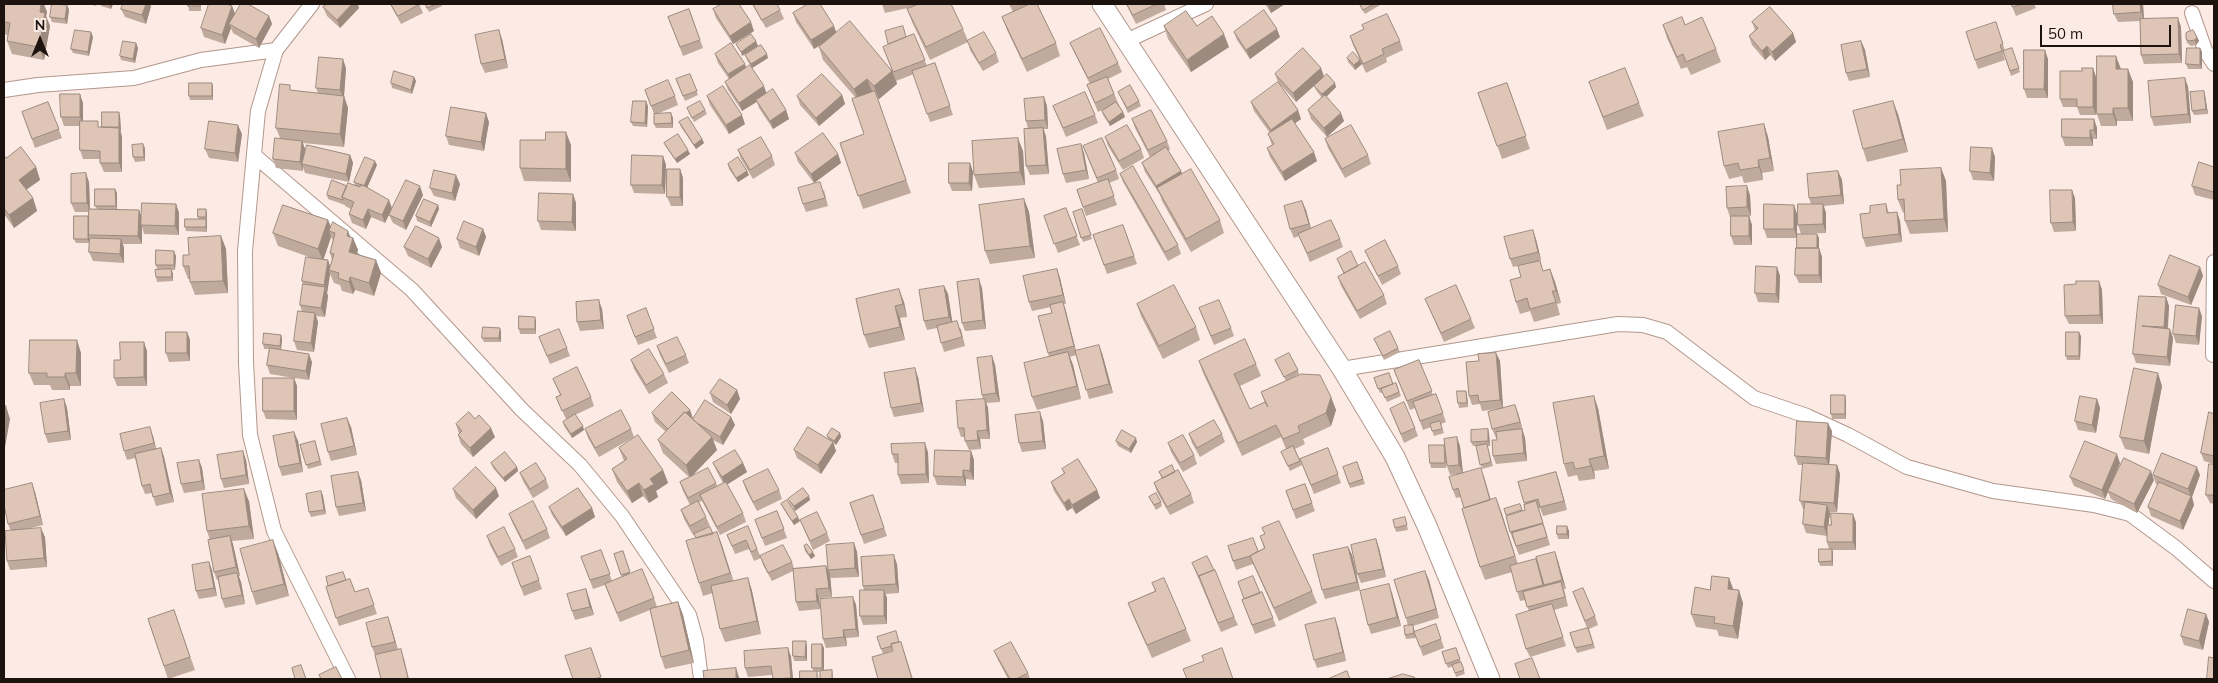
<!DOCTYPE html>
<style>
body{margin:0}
#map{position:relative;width:2218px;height:683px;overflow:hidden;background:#fcebe4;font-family:Mulish,sans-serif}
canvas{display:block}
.frame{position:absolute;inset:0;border:5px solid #1c130f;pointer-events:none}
.north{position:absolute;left:15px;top:15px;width:50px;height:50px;-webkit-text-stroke:4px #fcebe4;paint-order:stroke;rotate:0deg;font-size:14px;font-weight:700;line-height:20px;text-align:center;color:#1c130f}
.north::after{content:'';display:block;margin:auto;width:18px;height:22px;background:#1c130f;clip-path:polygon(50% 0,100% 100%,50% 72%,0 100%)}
.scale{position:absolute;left:2040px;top:25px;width:131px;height:22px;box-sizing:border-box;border:2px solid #1c130f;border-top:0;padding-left:6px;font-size:15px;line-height:18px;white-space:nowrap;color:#1c130f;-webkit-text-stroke:4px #fcebe4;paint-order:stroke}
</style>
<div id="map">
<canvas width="2218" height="683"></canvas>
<div class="frame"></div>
<div class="north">N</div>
<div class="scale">50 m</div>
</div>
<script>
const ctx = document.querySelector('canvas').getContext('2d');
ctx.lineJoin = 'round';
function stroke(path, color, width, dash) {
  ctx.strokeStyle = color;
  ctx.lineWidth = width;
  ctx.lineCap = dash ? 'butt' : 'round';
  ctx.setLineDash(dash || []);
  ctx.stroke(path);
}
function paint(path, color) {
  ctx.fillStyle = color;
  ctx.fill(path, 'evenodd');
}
const street = new Path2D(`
 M312 4 276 50 258 111 245 251 246 363 250 435 274 531 348 679
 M2192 13 2205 50 2214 64
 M1126 41 1206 4
 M4 90 38 85 134 78 201 60 276 50
 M255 156 412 290 522 410 580 465 622 516 689 615 696 640 701 679
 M2213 355 2214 262
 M1342 369 1618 324 1643 325 1667 332 1754 398 1807 416 1848 435 1907 467 1993 491 2094 505 2130 514 2176 548 2214 581`);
const secondary = new Path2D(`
 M1102 4 1342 369 1395 457 1427 526 1490 679`);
stroke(street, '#b2978c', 16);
stroke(secondary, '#b2978c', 21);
stroke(street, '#fff', 14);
stroke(secondary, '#fff', 19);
paint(new Path2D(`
 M4 4 47 12 46 16 50 26 44 60 12 54 7 41 8 35 4 34Z
 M89 4H97L96 6Z
 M101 4H113L111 9 101 6Z
 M188 4H201V11H189Z
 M390 4H419L423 13 401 24Z
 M425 4H441L442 6 429 12Z
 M752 4 780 10 784 19 766 28Z
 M882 4H916L917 5 963 29 968 41 996 53 999 62 983 71 970 50 968 42 930 60 912 22 907 9 912 7 885 13Z
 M1009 4H1037L1056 43 1060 56 1027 72 1007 30 1002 17 1013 12Z
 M1126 4H1164L1166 10 1136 24Z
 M1265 4H1285L1271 13Z
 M1359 4H1382L1365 14Z
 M2011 4H2034L2036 8 2016 16Z
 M2143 4 2144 19 2178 18 2181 27 2182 63 2144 64 2141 55 2140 21 2118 22 2114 14Z
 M67 5 69 10 67 24 52 22 50 17Z
 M151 6 146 24 125 17 121 9Z
 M232 6 235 14 269 16 272 24 259 48 233 33 231 28 225 44 204 37 201 28Z
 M323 7 359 8 340 28 327 16Z
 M689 9 703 48 683 56 668 17Z
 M713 9 754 31 733 44 716 18Z
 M793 13 836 32 892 70 906 37 914 34 927 66 935 63 953 115 930 122 914 74 896 81V79L897 84 879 99 877 98 911 193 863 209 840 143 864 134 855 97 823 60 819 47 825 42 814 49 796 22Z
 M1752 22 1793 33 1796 42 1775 61 1770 55 1765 60 1752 45 1749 36 1755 30Z
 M1996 22 2005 51 2012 48 2020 72 2011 76 2004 54H2003L2005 60 1978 69 1975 60Z
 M1362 25 1400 41 1403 50 1386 58 1387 62 1366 73 1353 45 1350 36 1364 30Z
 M1663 25H1685L1716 49 1721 62 1691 75 1687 67 1681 69 1667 38Z
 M1164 26H1197L1229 47 1191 72 1168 39Z
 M1234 32 1280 37 1250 59 1237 40Z
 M93 37 89 56 73 53 71 49Z
 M2197 37 2199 41 2196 45 2191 46 2187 43 2186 39Z
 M502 39 508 68 485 73 481 64Z
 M1861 41 1865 50 1870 77 1849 81 1846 73Z
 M136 43 138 48 135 63 121 60 120 56Z
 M1070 43 1118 63 1122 72 1108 79 1118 103 1123 112 1125 117 1110 126 1103 115 1102 111 1106 108 1098 112 1087 85 1090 84 1074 52Z
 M2200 48 2202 52V69H2188L2186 64Z
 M715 54 746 68 766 93 786 110 789 119 773 129 759 108 757 102 742 111 728 90 725 82 729 79 718 63Z
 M745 55 768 58 752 68 747 60Z
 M1347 58 1360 60 1362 64 1355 70 1348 62Z
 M2048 59V98H2027L2024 89Z
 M346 68 344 96 348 108 344 147 303 143 305 149V153L350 155 353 163 349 182 305 173 303 167V171L276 168 273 159 280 138 276 128 293 91 318 93 316 88Z
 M1321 68 1324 77 1336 87 1326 97 1344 121 1327 137 1311 119 1308 110 1322 98 1316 90 1314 86 1318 82 1296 102 1278 82 1275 74Z
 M2093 68 2096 77V115H2080L2077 107H2063L2060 99 2082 71Z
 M2121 69 2133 82V121H2117V126H2101L2097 114Z
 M690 74 698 95 685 101 676 79Z
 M414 77 416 81 412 94 392 88 391 83Z
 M2185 78 2188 87 2191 123 2154 126 2151 117Z
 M1589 82 1639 103 1644 116 1607 130Z
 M212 83 213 88V100H190L189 96Z
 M1507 83 1530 149 1502 159 1478 93Z
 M645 90 675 96 678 105 657 114 671 113 673 118V128H656L654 124V114Z
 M1118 92 1139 101 1141 106 1128 113Z
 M842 95 845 104 819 126 800 105 797 96Z
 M2205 95 2208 114 2194 115 2192 111Z
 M707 96 745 124 729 134 710 105Z
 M1044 97 1047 106 1048 129H1044L1046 137 1049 174 1030 175 1026 166 1028 129 1026 121Z
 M48 102 62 138 35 148 22 112Z
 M1251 102 1301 119 1295 123 1317 161 1285 181 1270 157 1267 148 1272 145 1268 134 1270 133 1254 111Z
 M83 103V121L101 128H103L120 116 121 132 122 137V172H104L100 163V159H83L80 150V126H64L61 117Z
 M648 106 647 127 633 126 631 122Z
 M1053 106 1095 115 1098 123 1066 137Z
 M687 108 705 110 707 114 694 122Z
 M1898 114 1908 152 1867 162 1863 149Z
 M1132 119 1167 141 1170 149 1168 151 1181 171 1182 174 1220 220 1224 233 1191 252 1162 201 1160 195 1145 172 1142 163 1150 157 1135 128Z
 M2094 119 2097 128V139H2093V146H2065L2062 137Z
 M489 122 484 151 449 145 446 136Z
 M679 122 702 139 704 143 696 149 681 127Z
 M1764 124 1768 137 1774 171 1762 173 1763 180 1744 183 1742 176 1729 179 1724 166Z
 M242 134 238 162 209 158 205 149Z
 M1105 137 1141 149 1144 158 1123 170 1108 146Z
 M1325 139 1368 155 1371 164 1345 178 1328 148Z
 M664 143 690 154 677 163 666 147Z
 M571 145V182L524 181 520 168Z
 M1083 146 1116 170 1119 179 1109 183 1117 205 1086 216 1077 190 1098 183Z
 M145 148V161L135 162 133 157Z
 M738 150 772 156 775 165 753 179 741 159Z
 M1023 151 1025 185 979 188 974 175Z
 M795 153 838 154 841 163 814 183 798 162Z
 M1084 153 1089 179 1066 183 1063 174Z
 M4 155 6 158 36 167 40 180 26 190 33 198 37 211 14 228 4 214Z
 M663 156 666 165 665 194 634 193 631 185Z
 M1995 157 1994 181 1973 180 1970 171Z
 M970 163 973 172 972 191H952L949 183Z
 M728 164 747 171 749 175 738 182 729 169Z
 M377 165 367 188 392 208 385 223 371 217 366 229 352 223 349 214 351 209 345 206V205L328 199 327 195 347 186 355 185 354 182Z
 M2214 167V200L2195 195 2192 186Z
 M1941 168 1946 181 1948 232 1910 234 1905 221V212L1903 213 1898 200 1901 185Z
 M680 169 683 178V206H671L667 197Z
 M1838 171 1842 180 1844 204 1824 206 1826 213V233L1801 234 1798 225 1811 204 1809 198Z
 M1120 174 1178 245 1181 254 1168 261 1123 182Z
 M89 182 90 209H97L95 206 115 189 117 193V210H139L141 217 176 204 179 213V235L144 234 142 226V244H123L124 248V263L93 261 89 252 90 239 89 236V243H76L74 239 89 218V212H75L71 203Z
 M460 184 455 201 434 196 430 188Z
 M824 190 828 206 806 212 803 204Z
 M573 194 576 203V231L541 230 538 221Z
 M423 195 406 230 393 223 389 215Z
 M1750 195 1751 216H1749L1752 225V245H1734L1731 236V217H1730L1727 208Z
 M2075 198 2076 231 2054 232 2051 223Z
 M1024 199 1029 212 1035 258 990 264 985 251Z
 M1886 204 1889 213 1897 212 1900 221 1902 242 1866 247 1863 238 1870 213Z
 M438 205 439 209 431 227 417 221 416 216Z
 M1794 205 1797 214V238H1767L1764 229Z
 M1066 208 1080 245 1058 253 1044 216Z
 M206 209 207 214V232L186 231 185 227 199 219 198 217Z
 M1082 209 1092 239 1083 242 1073 212Z
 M1306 210 1311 228 1340 239 1343 247 1310 262 1299 236 1294 238 1290 229Z
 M328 220 331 227 353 238 358 250 357 254 376 260 381 273 374 296 355 290 353 294 342 291 340 285 334 283 330 274 327 293 328 296 325 317 316 316 318 322 314 352 297 350 294 341 302 312 300 305 303 285 302 281 312 258 278 246 273 233ZM331 237 333 240 330 253 332 260 330 267 328 260H323Z
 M1123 225 1137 264 1107 274 1093 235Z
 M483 229 486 237 479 256 460 248 457 239Z
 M1817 234 1819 238V248L1822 257V283H1799L1795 275 1797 248Z
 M221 236 226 249 228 293 195 295 190 282V279H188L183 266 189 255Z
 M1536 239 1541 260 1540 261 1543 271 1550 269 1555 282 1561 303 1557 304 1560 315 1534 322 1530 311 1520 314 1516 302 1532 263 1513 267 1510 259Z
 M404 247H442L431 268 408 256Z
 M1365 251 1398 266 1401 274 1382 285Z
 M176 256 175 270H172L173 274V281L157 282 156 277 164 269H157L156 265Z
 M1337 259 1358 266 1384 295 1387 304 1360 319 1341 286 1338 277 1344 274Z
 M1777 267 1780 276 1779 303 1758 302 1755 293Z
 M2200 267 2203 276 2191 305 2161 294 2158 285Z
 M1057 269 1060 278 1066 304H1063L1076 351 1102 353 1113 393 1089 399 1076 355 1070 357 1073 365 1081 399 1037 410 1032 397 1049 357 1048 353 1052 313 1051 307 1032 311 1029 302Z
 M2099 281 2102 290 2103 324H2069L2065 316Z
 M944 286 948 294 952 322 961 329 965 346 944 352 937 328 927 330 924 321Z
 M982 288 986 329 965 331 962 323Z
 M2166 297 2169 306 2168 329 2173 338 2170 366 2136 363 2133 354Z
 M856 299 904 302 907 317 900 318 905 340 869 348 864 335Z
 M1425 299 1471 319 1475 328 1444 342Z
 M1137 304 1196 327 1200 340 1163 359 1141 316Z
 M646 308 657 338 638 345 627 316Z
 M1199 308 1231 328 1234 336 1214 345Z
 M602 309 604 329 580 331 577 322Z
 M2202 316 2199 345 2176 343 2173 334Z
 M536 321V334H520L519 329Z
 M187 332 190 340V361L169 362 166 353Z
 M501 332V342H484L482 338Z
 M281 335 282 339 281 349 312 362 309 380 294 378 297 386V420L266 419 263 411 294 378 270 374 267 365 269 349H264L263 344Z
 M2081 336 2080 360H2067L2066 356Z
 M539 337 567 348 570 356 550 364Z
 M1374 339 1398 348 1400 352 1384 360Z
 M657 346 686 355 689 363 669 373 660 355Z
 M147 351V386H117L114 378 120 360Z
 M81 353V386H70V390H52L50 385H34L29 373Z
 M1496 353 1500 361 1503 408 1518 413 1525 438 1527 461 1496 464 1493 456 1497 438H1496L1492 429 1498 409 1482 411 1480 404 1472 405 1469 396 1479 361Z
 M992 356 995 365 1000 402 986 403 988 408 990 439H980L981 449 969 450 965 441V437H961L958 428 983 399 982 395Z
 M631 360 664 374 668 383 649 394 634 369Z
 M1275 360 1298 370 1299 374 1290 379 1331 397 1336 410 1331 426 1303 439 1305 444 1295 449 1302 465 1290 471 1283 456 1286 449 1281 437 1242 456 1203 373 1199 361 1256 364 1261 376 1240 386 1250 409 1265 403 1261 392 1286 381Z
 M1419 360 1433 395 1436 394 1446 422 1441 424 1444 433 1434 436 1431 427 1423 430 1415 408 1410 410 1394 370Z
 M1389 373 1393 385 1396 383 1401 396 1387 402 1383 392 1380 393 1374 378Z
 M918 377 924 412 894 417 891 408Z
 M553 379 591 397 594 406 575 415 584 430 572 438 564 426 563 422 569 418 566 419 560 406 556 397 560 395Z
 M2162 386 2149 454 2125 449 2120 437Z
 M737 390 740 399 731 414 713 402 710 393Z
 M1466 391 1467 395 1468 407 1459 408 1458 403Z
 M64 399 67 408 71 440 48 443 45 434Z
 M2097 399 2100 408 2096 433 2078 430 2075 421Z
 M1846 400V419H1832L1831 414Z
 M1598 408 1609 469 1594 471 1595 479 1579 481 1577 475 1568 477 1564 464Z
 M1390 409 1415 428 1418 436 1404 443Z
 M690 410 693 419 731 417 735 425 723 445 713 440 717 450 693 475 716 483 717 486 723 483 717 472 713 463H743L747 472 727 484 743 513 746 522 720 535 702 501 699 502 706 517 710 526 693 535 684 519 681 510 690 505 683 491 680 482 689 477 663 453 658 440 666 432 655 422 652 413Z
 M2214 414V464L2204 461 2201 453Z
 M1043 421 1046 449 1022 452 1019 443Z
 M456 424 495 437 473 457 461 444 458 435 459 434Z
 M351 427 357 455 331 461 328 452Z
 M585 429H631L634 437 599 457 588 438Z
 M1488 429 1489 434 1490 446H1487L1493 466 1482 469 1476 446H1473L1471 442Z
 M1832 431 1829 465H1837L1840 474 1837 512H1829L1830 513 1828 525 1856 522V550H1832L1833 553V566H1820L1819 562 1829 549 1827 542V536L1806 533 1803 524 1805 509H1803L1800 501 1803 465H1798L1795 456Z
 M294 432 298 441 303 472 282 476 279 467Z
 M840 433 841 437 836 445 833 443 836 451 821 474 797 458 794 450 828 439 827 436Z
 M1189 434H1222L1225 442 1200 457 1192 443Z
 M153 436 156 449 161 448 164 457 174 502 156 506 152 493 145 494 142 486 135 458 127 460 124 451Z
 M315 441 322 465 308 469 300 445Z
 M1116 441 1137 442 1131 453 1118 446Z
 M1168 443 1194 455 1197 464 1183 472 1171 452Z
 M1460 446 1463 473 1484 476 1491 500 1501 511 1518 564 1536 559 1544 587 1536 557 1558 561 1566 589H1564L1568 606 1554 610 1566 646 1530 657 1526 649 1529 611 1525 600 1520 601 1512 572 1485 580 1480 567 1461 497 1456 498 1453 490 1458 474 1450 475 1446 463V468H1431L1430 463Z
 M619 448 663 470 668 483 656 491 658 497 649 503 643 496 632 503 617 482 612 469 624 461Z
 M1328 448 1341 483 1314 494 1300 459Z
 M971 451 974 460V480L966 479V486L937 485 934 476Z
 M928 452 929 483 901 484 898 475V463H895L892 454Z
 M199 460 202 468 205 490 184 493 181 484Z
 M246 460 249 484 224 488 221 479Z
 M1357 462 1365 484 1350 488 1343 467Z
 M491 463 517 467 518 471 505 482 493 468Z
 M2120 463 2112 482 2154 480 2137 513 2111 499 2108 492 2105 499 2074 486 2070 477Z
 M2214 464V504L2210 503 2206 495Z
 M1062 469 1097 490 1100 498 1076 514 1072 508 1067 511 1054 491 1051 482 1064 474Z
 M1159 472H1175L1191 494 1194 503 1170 515 1157 492 1154 483 1162 479Z
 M1556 472 1567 510 1543 516 1540 508 1539 509 1550 545 1519 555 1510 532 1523 510H1525V505L1518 482Z
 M520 473 546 479 549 488 533 498 523 481Z
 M2153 475H2200L2192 497 2194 505 2183 530 2151 516 2148 507 2158 485 2156 484Z
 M361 480 366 511 339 516 336 507Z
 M743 481 779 490 782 499 757 511 746 490Z
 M1305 484 1315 511 1296 519 1286 491Z
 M453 489 499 496 476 519 456 498Z
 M321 491 323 496 326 514 311 517 309 512Z
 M35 492 43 525 23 530 45 537 47 567 10 570 7 561 11 531 8 524Z
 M873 495 887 536 864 544 850 503Z
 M809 496 810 500 795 511 790 503 788 499Z
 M1149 497 1161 502 1162 506 1156 510Z
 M249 501 254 539 232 541 240 576H239L241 582 245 604 225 608 222 599 218 580H217L214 572 210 540 207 531Z
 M781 504 800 521 794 525 783 508Z
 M549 507 592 508 595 517 566 536 552 515Z
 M777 511 787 538 765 546 755 520Z
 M509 514 547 529 550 538 526 550 512 522Z
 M800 520 827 533 830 541 813 550Z
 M1406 521 1408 530 1396 532 1395 528Z
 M748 526 761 558 754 561 749 549 735 554 727 535Z
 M1567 526 1569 531V539H1558L1557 534Z
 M717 532 733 581 748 578 752 591 761 634 725 642 720 629 713 593 703 596 699 583 713 534Z
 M487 536 515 549 518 557 501 566 490 545Z
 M1260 536 1312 591 1317 603 1279 621 1253 564 1236 570 1228 546 1258 551 1264 548Z
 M1376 539 1379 548 1386 577 1361 583 1357 574Z
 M854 543 857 552 859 577 831 578 830 575 832 597 819 598 820 609 799 611 796 602 793 571 772 581 763 565 760 556 792 562 794 568 826 566 828 570Z
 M804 546 815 556 811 559 805 551Z
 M1348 547 1352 555 1360 590 1325 599 1322 590Z
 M601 550 612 581 622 577 614 554 623 551 630 574 654 598 657 607 678 602 683 615 694 663 665 669 661 657 650 610 620 622 605 585 593 589 581 557Z
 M278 553 289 596 256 605 252 592Z
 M530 556 542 589 524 596 512 563Z
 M209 562 212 570 217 596 199 599 196 591Z
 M897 564 899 593 885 594 887 598V624L863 625 860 616 864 590 863 586Z
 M1194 568 1234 617 1238 625 1221 632Z
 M1425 571 1439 618 1413 626 1415 632 1436 624 1444 648 1423 656 1415 634 1416 638 1406 639 1405 635 1408 626 1406 618Z
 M1729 578 1733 590 1743 603 1738 639 1719 636 1717 630 1696 627 1691 614 1710 590Z
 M346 580 355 592 368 588 377 614 339 626 326 587Z
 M1152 583 1186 629 1191 641 1152 658 1133 616 1128 603 1155 591Z
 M586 589 589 598 594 615 575 620 572 611Z
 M1262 592 1276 626 1255 634 1242 600Z
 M1573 592 1595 616 1598 625 1589 629 1595 648 1577 653 1570 633 1587 628Z
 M1392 593 1401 626 1371 634 1368 625Z
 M853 597 856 605 859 637 846 638 847 646 826 648 823 639Z
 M174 610 195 670 168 679 148 619Z
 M2206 614 2209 622 2203 650 2184 645 2181 636Z
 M388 617 391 626 398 650 404 658 409 679H381L375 655 372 647Z
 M1338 627 1346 661 1317 668 1314 660Z
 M877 637 899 642 904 651 913 679H878L893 651V650L883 654Z
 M822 644 824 648V670H832L833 675V679H820V672H817L819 679 812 668Z
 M807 646V661H794L793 656Z
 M788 648 791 657 793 679H773L772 675 748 677 745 668Z
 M1456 648 1465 674 1456 677 1453 666 1448 668 1442 652Z
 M994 651 1028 673 1030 679H1008L998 660Z`), '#c0a99d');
paint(new Path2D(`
 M41 4H44L47 12 46 16 50 26 44 60 39 47 40 12Z
 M110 4H113L111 9 109 5Z
 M146 4H150L151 6 146 24 142 15Z
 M352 4H358L359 8 340 28 337 20Z
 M1268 4H1285L1271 13Z
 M2140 4H2143L2144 20 2141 12Z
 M67 5 69 10 67 24 65 19Z
 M232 6 235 14 229 24 231 28 225 44 222 35Z
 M269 16 272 24 259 48 256 39Z
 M2178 18 2181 27 2182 63 2179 54Z
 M751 22 754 31 733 44 730 36Z
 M834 26 837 34 814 49 811 40Z
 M1277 29 1280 37 1250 59 1246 50Z
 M499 30 502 39 508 68 505 59Z
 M91 32 93 37 89 56 88 52Z
 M1793 33 1796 42 1775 61 1772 52Z
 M1224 34 1229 47 1191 72 1187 60Z
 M2197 37 2199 41 2196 45 2195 40Z
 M756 41 758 46 742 56 741 52Z
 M1861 41 1865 50 1870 77 1867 69Z
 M136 43 138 48 135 63 133 59Z
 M1767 46 1770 55 1765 60 1762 51Z
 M2200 48 2202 52V69L2200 65Z
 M2045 50 2048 59V98L2044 89Z
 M767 54 768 58 752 68 751 64Z
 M2116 56 2121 69H2116Z
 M343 59 346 68 344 96 348 108 344 147 340 134 343 98 340 90Z
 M1360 60 1362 64 1355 70 1354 65Z
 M745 64 748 72 731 83 728 74Z
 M1321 68 1324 77 1296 102 1293 93Z
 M2093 68 2096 77V115L2093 107Z
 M2128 69 2133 82V121L2128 108Z
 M892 71 897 84 879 99 874 86Z
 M414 77 416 81 412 94 411 90Z
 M2185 78 2188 87 2191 123 2188 114Z
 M867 79 872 91 859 102 854 89Z
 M212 83 213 88V100L212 96Z
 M1335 83 1336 87 1324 99 1322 94Z
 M764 86 767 95 742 111 739 103Z
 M2204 91 2205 95 2208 114 2206 109Z
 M80 94 83 103V126L80 117Z
 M842 95 845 104 819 126 816 118Z
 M1044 97 1047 106 1048 129 1045 120Z
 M646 101 648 106 647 127 645 123Z
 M1893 101 1898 114 1908 152 1903 139Z
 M2113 108 2117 121V126L2113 114Z
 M786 110 789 119 773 129 770 121Z
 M1298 110 1301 119 1274 138 1271 130Z
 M119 112 120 116 121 132 119 127Z
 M1123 112 1125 117 1110 126 1109 122Z
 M486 113 489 122 484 151 481 142Z
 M671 113 673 118V128L672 123Z
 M1341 113 1344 121 1327 137 1324 128Z
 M742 115 745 124 729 134 726 125Z
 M2094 119 2097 128V139L2094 130Z
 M1764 124 1768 137 1774 171 1770 158Z
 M238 125 242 134 238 162 235 153Z
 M119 128 122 137V172L119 163Z
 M1043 128 1046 137 1049 174 1046 165Z
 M2090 130 2093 139V146L2090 138Z
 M566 132 571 145V182L566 169Z
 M1018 138 1023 151 1025 185 1020 172Z
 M702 139 704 143 696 149 694 145Z
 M302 141 305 149 303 164H302L303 167V171L300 162Z
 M143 144 145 148V161L144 157Z
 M1081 144 1084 153 1089 179 1086 170Z
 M1992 148 1995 157 1994 181 1990 173Z
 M688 150 690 154 677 163 675 159Z
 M1314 152 1317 161 1285 181 1282 172Z
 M838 154 841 163 814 183 811 174Z
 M350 155 353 163 349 182 346 174Z
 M663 156 666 165 665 194 662 185Z
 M1758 160 1762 173 1763 180 1759 167Z
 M375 161 377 165 366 190 364 186Z
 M970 163 973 172 972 191 969 183Z
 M36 167 40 180 23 192 19 180Z
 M1941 168 1946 181 1948 232 1944 219Z
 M680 169 683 178V206L680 197Z
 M747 171 749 175 738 182 736 178Z
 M1181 171 1184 180 1157 188 1160 195 1156 186Z
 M1838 171 1842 180 1844 204 1841 195Z
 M86 173 89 182 90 212 87 203Z
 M456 175 460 184 455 201 452 193Z
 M420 186 423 195 406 230 403 221Z
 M1747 186 1750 195 1751 216 1747 207Z
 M115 189 117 193V210L116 206Z
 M2072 190 2075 198 2076 231 2073 222Z
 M573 194 576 203V231L572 222Z
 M33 198 37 211 14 228 9 215Z
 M1024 199 1029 212 1035 258 1030 246Z
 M389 200 392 208 385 223 382 215Z
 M1302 201 1306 210 1312 233 1309 224Z
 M176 204 179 213V235L175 226Z
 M1823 204 1826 213V233L1823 224Z
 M438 205 439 209 431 227 430 222Z
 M1794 205 1797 214V238L1794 229Z
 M206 209 207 214V221L206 217Z
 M368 209 371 217 366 229 363 220Z
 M139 210 142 218V244L138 236Z
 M1897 212 1900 221 1902 242 1899 234Z
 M88 216 89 220V243L88 239Z
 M1749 216 1752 225V245L1749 236Z
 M206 219 207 223V232L206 227Z
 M328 220 333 232 329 231 331 237 323 261 318 249Z
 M483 229 486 237 479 256 476 247Z
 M1533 230 1536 239 1541 260 1538 252Z
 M348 231 352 241 353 238 358 250 353 265 349 252 347 236Z
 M1817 234 1819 238V254L1817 250Z
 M221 236 226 249 228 293 223 281Z
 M439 238 442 247 431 268 428 259Z
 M121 239 124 248V263L120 254Z
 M1819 248 1822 257V283L1819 275Z
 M174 251 176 256 175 270 174 265Z
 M328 260 331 269 329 270 330 274 327 294 324 285Z
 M376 260 381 273 374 296 369 283Z
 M1777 267 1780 276 1779 303 1776 294Z
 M2200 267 2203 276 2191 305 2188 297Z
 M171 269 173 274V281L172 277Z
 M1057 269 1060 278 1066 304 1063 295Z
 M1550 269 1555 282 1561 303 1556 291Z
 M350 277 355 290 353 294 349 282Z
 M979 279 982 288 986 329 983 320Z
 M2099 281 2102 290 2103 324 2100 315Z
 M944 286 948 294 953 326 949 317Z
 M325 287 328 296 325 317 321 308Z
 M899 289 904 302 907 317 903 304Z
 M2166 297 2169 306 2167 336 2164 327Z
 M599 300 602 309 604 329 601 320Z
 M1063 302 1066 311 1077 355 1074 346Z
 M895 306 900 318 905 340 900 327Z
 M2199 308 2202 316 2199 345 2196 336Z
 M315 313 318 322 314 352 311 343Z
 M535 317 536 321V334L535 329Z
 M500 328 501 332V342L499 338Z
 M2170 329 2173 338 2170 366 2167 357Z
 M187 332 190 340V361L187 353Z
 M2079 332 2081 336 2080 360 2079 356Z
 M281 335 282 339 281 350 280 346Z
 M77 340 81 353V386L76 373Z
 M144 342 147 351V386L144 377Z
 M1099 345 1102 353 1113 393 1109 384Z
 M1068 352 1073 365 1081 399 1077 386Z
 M1496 353 1500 361 1503 409 1500 400Z
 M309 354 312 362 309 380 306 371Z
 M992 356 995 365 1000 402 996 393Z
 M915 368 918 377 924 412 921 403Z
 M65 373 70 386V390L65 377Z
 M2158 373 2162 386 2149 454 2144 441Z
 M294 378 297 386V420L294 411Z
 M737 390 740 399 731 414 727 405Z
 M1466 391 1467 395 1468 407 1467 403Z
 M1845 395 1846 400V419L1845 414Z
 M1594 396 1598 408 1609 469 1604 456Z
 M1331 397 1336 410 1331 426 1326 413Z
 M64 399 67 408 71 440 68 431Z
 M985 399 988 408 990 439 987 430Z
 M2097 399 2100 408 2096 433 2092 425Z
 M1515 405 1518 413 1523 431 1520 422Z
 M6 406 10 419 4 453V417Z
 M690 410 693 419 673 439 670 430Z
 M1040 412 1043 421 1046 449 1043 441Z
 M731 417 735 425 723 445 720 437Z
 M347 418 351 427 357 455 354 446Z
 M1828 423 1832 431 1829 467 1826 458Z
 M583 426 584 430 572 438 571 434Z
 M150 427 153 436 157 452 154 443Z
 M491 428 495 437 473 457 470 448Z
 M1488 429 1489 434 1490 446 1488 441Z
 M1522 429 1525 438 1527 461 1524 453Z
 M977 431 980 439 981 449 978 440Z
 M294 432 298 441 303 472 300 463Z
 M840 433 841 437 836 445 834 441Z
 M712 437 717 450 690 478 686 465Z
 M1457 437 1460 446 1463 474 1459 465Z
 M1136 438 1137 442 1131 453 1129 449Z
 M833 442 836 451 821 474 818 465Z
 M925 443 928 452 929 483 926 474Z
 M161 448 164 457 174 502 170 493Z
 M243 451 246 460 249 484 246 475Z
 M971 451 974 460V480L970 471Z
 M2117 454 2120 463 2105 499 2102 490Z
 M1589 459 1594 471 1595 479 1591 466Z
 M199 460 202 468 205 490 202 481Z
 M743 463 747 472 725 486 722 477Z
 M1837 465 1840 474 1837 512 1834 503Z
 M517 467 518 471 505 482 503 478Z
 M2197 467 2200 475 2192 497 2194 505 2183 530 2180 521 2191 497 2188 489Z
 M663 470 668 483 656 491 658 497 649 503 644 490 650 479Z
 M963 470 966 479V486L963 477Z
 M2151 471 2154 480 2137 513 2134 504Z
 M358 472 361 480 366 511 363 503Z
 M1556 472 1559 481 1567 510 1564 501Z
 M32 483 35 492 43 525 40 516Z
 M639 483 643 496 632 503 627 491Z
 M496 488 499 496 476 519 473 510Z
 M244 489 249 501 254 539 249 526Z
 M1097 490 1100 498 1076 514 1072 505Z
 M321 491 323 496 326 514 324 510Z
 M809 496 810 500 795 511 794 506Z
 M1496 498 1501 511 1519 569 1515 556Z
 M1069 499 1072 508 1067 511 1064 503Z
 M1827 505 1830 513 1827 536 1824 527Z
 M592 508 595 517 566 536 562 527Z
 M1853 514 1856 522V550L1853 542Z
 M798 517 800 521 794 525 792 521Z
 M1567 526 1569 531V539L1567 534Z
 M41 528 45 537 47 567 44 558Z
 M717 532 722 545 735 586 730 573Z
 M230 536 233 544 240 576 236 567Z
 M1376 539 1379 548 1386 577 1383 569Z
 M273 540 278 553 289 596 284 584Z
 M854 543 857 552 859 577 855 568Z
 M1348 547 1352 555 1360 590 1357 582Z
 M1832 549 1833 553V566L1832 561Z
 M813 552 815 556 811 559 809 555Z
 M1555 552 1558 561 1566 589 1562 580Z
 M894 555 897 564 899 593 896 584Z
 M1536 559 1539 568 1546 594 1543 585Z
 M209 562 212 570 217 596 214 588Z
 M826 566 830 574 832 597 829 588Z
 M1425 571 1429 580 1439 618 1436 609Z
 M237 573 241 582 245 604 242 595Z
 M748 578 752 591 761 634 757 621Z
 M1729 578 1734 591 1728 589Z
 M1389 584 1392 593 1401 626 1397 617Z
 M586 589 589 598 594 615 590 607Z
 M816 589 819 598 820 609 817 601Z
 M884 590 887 598V624L884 616Z
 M1739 590 1743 603 1738 639 1733 626Z
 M853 597 856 605 859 637 856 629Z
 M678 602 683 615 694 663 689 650Z
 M2206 614 2209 622 2203 650 2199 641Z
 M388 617 391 626 398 650 395 642Z
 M1335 618 1338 627 1346 661 1343 652Z
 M843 630 846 638 847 646 844 637Z
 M806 641 807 646V661L805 657Z
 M822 644 824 648V672L822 668Z
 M788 648 791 657 793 679H791Z
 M736 668 739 677V679H736Z`), '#9c8a7f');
const building = new Path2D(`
 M4 4H41L40 12 45 13 39 47 7 41 10 23 4 22Z
 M52 4 67 5 65 19 50 17Z
 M123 4H146L142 15 121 9Z
 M188 4H200V6H188Z
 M209 4H226L232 6 222 35 201 28Z
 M241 4H248L269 16 256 39 229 24Z
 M327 4H352L337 20 323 7Z
 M391 4H420L398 16Z
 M426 4H436L427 8Z
 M722 4H739L751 22 730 36 713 9Z
 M753 4H777L780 10 762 20Z
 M808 4H820L834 26 811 40 793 13Z
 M919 4H951L963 29 926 47 907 9Z
 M1030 4H1037L1056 43 1022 59 1002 17Z
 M1127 4H1157L1133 15Z
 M1360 4H1374L1363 10Z
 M2011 4H2022L2013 7Z
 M2113 4H2140L2141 12 2114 14Z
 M1770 7 1793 33 1772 52 1767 46 1762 51 1749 36 1758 28 1752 22Z
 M689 9 700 40 680 47 668 17Z
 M1264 10 1277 29 1246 50 1234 32Z
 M1186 11 1197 26 1212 16 1224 34 1187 60 1164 26Z
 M1387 14 1400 41 1382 49 1384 54 1363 64 1350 36 1364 29 1362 25Z
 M1682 17 1685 25 1702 17 1716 49 1686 62 1683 54 1677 57 1663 25Z
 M2178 18 2179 54 2141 55 2140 19Z
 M850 21 892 71 874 86 867 79 854 89 819 47Z
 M1996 22 2003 44 2000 45 2002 51 1975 60 1966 32Z
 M903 26 906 37 888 44 885 31Z
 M1100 28 1118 63 1088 78 1070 43Z
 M75 30 91 32 88 52 71 49Z
 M499 30 505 59 481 64 475 35Z
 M2193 30 2197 37 2195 40 2189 41 2186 39V33Z
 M984 32 996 53 979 63 967 41Z
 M751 34 756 41 741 52 736 44Z
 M914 34 925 60 893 72 883 47Z
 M123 41 136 43 133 59 120 56Z
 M1861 41 1867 69 1846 73 1841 45Z
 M731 43 745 64 728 74 715 54Z
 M761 45 767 54 751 64 745 55Z
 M1303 48 1321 68 1293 93 1275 74Z
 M2012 48 2019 68 2010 71 2003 51Z
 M2187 48H2200V65L2186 64Z
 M2024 50H2045L2044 89H2024Z
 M1353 52 1360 60 1354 65 1347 58Z
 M2097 56H2116V69H2128V108H2113V114H2097Z
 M319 57 343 59 340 90 316 88Z
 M935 63 950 106 927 114 912 71Z
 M750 65 764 86 739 103 725 82Z
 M1625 68 1639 103 1603 117 1589 82Z
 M2082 68H2093V107H2077V99H2060V71H2082Z
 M394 71 414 77 411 90 391 83Z
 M690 74 697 91 683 96 676 79Z
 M822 74 842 95 816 118 797 96Z
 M1327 74 1335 83 1322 94 1314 86Z
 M1107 77 1114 94 1095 103 1087 85Z
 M2185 78 2188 114 2151 117 2148 81Z
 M668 80 675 96 651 106 645 90Z
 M1278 82 1298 110 1271 130 1251 102Z
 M189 83H212V96H189Z
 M1507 83 1526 136 1497 146 1478 93Z
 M280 84 290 85V90L344 96 340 134 276 128Z
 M1130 85 1139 101 1127 108 1118 92Z
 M723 86 742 115 726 125 707 96Z
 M773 89 786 110 770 121 756 100Z
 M875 91 906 180 858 196 840 143 864 134 852 99Z
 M2204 91 2206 109 2192 111 2190 92Z
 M1085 92 1095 115 1063 128 1053 106Z
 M60 94H80V117H61Z
 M1325 95 1341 113 1324 128 1308 110Z
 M1044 97 1045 120 1026 121 1024 99Z
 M633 101H646L645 123 631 122Z
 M700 101 705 110 692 118 687 108Z
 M1893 101 1903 139 1863 149 1853 111Z
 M48 102 59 129 32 139 22 112Z
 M1116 102 1123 112 1109 122 1102 111Z
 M451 107 486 113 481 142 446 136Z
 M1151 110 1167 141 1148 150 1132 119Z
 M102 112H119V127H102Z
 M671 113 672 123 654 124V114Z
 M688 117 702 139 694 145 679 122Z
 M1292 119 1314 152 1282 172 1267 148 1274 144 1268 134Z
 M2062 119H2094V130H2090V138L2062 137Z
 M80 121H98V127L119 128V163H100V151L80 150Z
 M209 121 238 125 235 153 205 149Z
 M1764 124 1770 158 1758 160 1759 167 1740 170 1738 163 1724 166 1718 132Z
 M1127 125 1141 149 1119 161 1105 137Z
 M1351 125 1368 155 1342 169 1325 139Z
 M1043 128 1046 165 1026 166 1024 129Z
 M546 132H566V169L520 168V140H545Z
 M823 133 838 154 811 174 795 153Z
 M678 134 688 150 675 159 664 143Z
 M761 137 772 156 750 170 738 150Z
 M275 138 302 141 300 162 273 159Z
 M1018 138 1020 172 974 175 972 141Z
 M1102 138 1116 170 1097 178 1083 146Z
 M143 144 144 157H133L132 145Z
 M1081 144 1086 170 1063 174 1057 149Z
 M307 145 350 155 346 174 302 164Z
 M21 147 36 167 19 180 33 198 9 215 4 208V155L6 158Z
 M1166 147 1181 171 1156 186 1142 163Z
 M1971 147 1992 148 1990 173 1970 171Z
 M632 155 663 156 662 185H631Z
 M365 157 375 161 364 186 354 182Z
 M738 157 747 171 736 178 728 164Z
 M2199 162 2214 167V192L2192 186Z
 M949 163H970L969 183H949Z
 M1133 166 1178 245 1165 252 1120 174Z
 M1941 168 1944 219 1905 221 1904 199 1898 200 1897 185H1901L1900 170Z
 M667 169H680V197H667Z
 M1191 169 1220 220 1186 239 1157 188Z
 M434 170 456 175 452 193 430 188Z
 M1838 171 1841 195 1809 198 1807 174Z
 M86 173 87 203H71V174Z
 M1108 179 1114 196 1083 207 1077 190Z
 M332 180 347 186 342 197 343 200 327 195Z
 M406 180 420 186 403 221 389 215Z
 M820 182 825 198 803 204 798 188Z
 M348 183 360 187 361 184 389 200 382 215 368 209 363 220 349 214 354 202 342 197Z
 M1747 186V207L1727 208 1726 187Z
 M95 189H115L116 206H95Z
 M2050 190H2072L2073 222 2051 223Z
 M539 193 573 194 572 222 538 221Z
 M424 199 438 205 430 222 416 216Z
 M1024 199 1030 246 985 251 979 205Z
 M1302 201 1309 224 1290 229 1284 206Z
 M142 203 176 204 175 226 141 225Z
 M1764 204 1794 205V229H1764Z
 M1798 204H1823V224L1798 225Z
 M1886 204 1887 213 1897 212 1899 234 1863 238 1860 214 1870 213V206Z
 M283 205 328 220 318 249 273 233Z
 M1066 208 1077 236 1054 244 1044 216Z
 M89 209 139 210 138 236 89 235Z
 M198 209H206V217H198Z
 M1082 209 1091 235 1081 238 1073 212Z
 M74 216H88V239H74Z
 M1731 216H1749V236H1731Z
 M185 219H206V227H185Z
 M1331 220 1340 239 1307 253 1298 234Z
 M464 221 483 229 476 247 457 239Z
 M333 222 348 231 347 236 353 238 349 252 376 260 369 283 350 277 349 282 338 278 339 273 329 270 334 254 330 253 335 233 329 231Z
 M1123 225 1134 256 1104 265 1093 235Z
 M416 226 439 238 428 259 404 247Z
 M1533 230 1538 252 1510 259 1504 237Z
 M1797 234H1817V248H1797Z
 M221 236 223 281 190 282 189 266H183V255H189L188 238Z
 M90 238 121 239 120 254 89 252Z
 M1385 240 1398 266 1378 276 1365 251Z
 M1796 248H1819V275H1795Z
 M156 250 174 251V265H156Z
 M1351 251 1358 266 1344 273 1337 259Z
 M2170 255 2200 267 2188 297 2158 285Z
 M306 257 328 260 324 285 302 281Z
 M1540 261 1543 271 1550 269 1556 291H1552L1556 302 1530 309 1527 298 1516 302 1510 280 1521 277 1518 266Z
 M1365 262 1384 295 1357 311 1338 277Z
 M1756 266 1777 267 1776 294 1755 293Z
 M171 269 172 277H156L155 270Z
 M1057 269 1063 295 1029 302 1023 276Z
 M979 279 983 320 962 323 957 282Z
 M2076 281H2099L2100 315 2065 316 2064 285 2076 284Z
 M303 284 325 287 321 308 300 305Z
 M1174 285 1196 327 1159 346 1137 304Z
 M1456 285 1471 319 1441 333 1425 299Z
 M944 286 949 317 924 321 919 290Z
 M899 289 903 304 895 306 900 327 864 335 856 299Z
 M2139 296 2166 297 2164 327 2142 326 2170 329 2167 357 2133 354Z
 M599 300 601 320 577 322 576 302Z
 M1219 300 1231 328 1211 336 1199 308Z
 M1063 302 1074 346 1048 353 1038 316 1052 313 1050 305Z
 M2176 305 2199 308 2196 336 2173 334Z
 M646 308 654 329 635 337 627 316Z
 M298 311 315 313 311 343 294 341Z
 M519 316 535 317V329H519Z
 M957 321 962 337 941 343 937 326Z
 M483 327 500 328 499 338H482Z
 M559 329 567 348 547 356 539 337Z
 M1390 331 1398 348 1383 356 1374 339Z
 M166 332H187V353H166Z
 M2066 332H2079V356H2066Z
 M264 333 281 335 280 346 263 344Z
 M677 337 686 355 666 364 657 346Z
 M1245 339 1256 364 1234 374 1250 409 1265 402 1268 407 1261 392 1301 374 1320 375 1331 397 1326 413 1298 426 1300 432 1283 439 1276 425 1238 443 1199 361Z
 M30 340H77L76 373H65V377H47V373H29Z
 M120 342H144V377L114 378V360H120Z
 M1099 345 1109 384 1086 390 1075 351Z
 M270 348 309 354 306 371 267 365Z
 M649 349 664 374 646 385 631 360Z
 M1068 352 1077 386 1032 397 1024 363Z
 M1289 353 1298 370 1284 377 1275 360Z
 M1496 353 1500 400 1479 402 1478 395 1469 396 1466 362 1479 361 1478 354Z
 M992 356 996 393 982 395 977 358Z
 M1419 360 1432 391 1407 401 1394 370Z
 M577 367 591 397 562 411 556 397 561 395 553 379Z
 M915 368 921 403 891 408 884 373Z
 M2134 368 2158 373 2144 441 2120 437Z
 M1389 373 1393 384 1378 389 1374 378Z
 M263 378H294V411H263Z
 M720 379 737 390 727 405 710 393Z
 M1396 383 1399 392 1385 398 1381 389Z
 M1457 391H1466L1467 403H1458Z
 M672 392 690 410 686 413 685 412 668 429 652 413Z
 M1436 394 1443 413 1420 421 1413 402Z
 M1831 395H1845V414H1831Z
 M1594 396 1604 456 1589 459 1591 466 1575 469 1573 462 1564 464 1553 403Z
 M2080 396 2097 399 2092 425 2075 421Z
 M64 399 68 431 45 434 40 403Z
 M985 399 987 430 977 431 978 440 965 441 964 428H958L956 401Z
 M705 400 731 417 720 437 697 423 693 419Z
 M1404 402 1415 428 1401 434 1390 409Z
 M4 405 6 406 4 417Z
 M1515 405 1520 422 1492 429 1488 412Z
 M621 410 631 429 595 448 585 429Z
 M469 412 475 419 479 415 491 428 470 448 458 435 462 431 456 424Z
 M685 412 712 437 686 465 658 440Z
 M1040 412 1043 441 1019 443 1015 415Z
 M2209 412 2214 414V456L2201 453Z
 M575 414 583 426 571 434 563 422Z
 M347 418 354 446 328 452 321 424Z
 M1214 420 1222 434 1197 448 1189 434Z
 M1440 421 1442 429 1432 431 1430 424Z
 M1797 421 1828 423 1826 458 1795 456Z
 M150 427 154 443 124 451 120 434Z
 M808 427 833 442 818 465 794 450Z
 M832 428 840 433 834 441 827 436Z
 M1488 429V441L1471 442V430Z
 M1522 429 1524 453 1493 456 1492 440H1497L1496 432Z
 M1122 430 1136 438 1129 449 1116 441Z
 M294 432 300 463 279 467 273 436Z
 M638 435 663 470 650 479 654 484 644 490 639 483 627 491 612 469 627 459 619 448Z
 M1183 435 1194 455 1180 463 1168 443Z
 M1457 437 1459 465 1447 466 1444 439Z
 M315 441 320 461 306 465 300 445Z
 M2085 441 2117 454 2102 490 2070 477Z
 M925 443 926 474 898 475V454H892L891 444Z
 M1487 444 1491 462 1480 465 1476 446Z
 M1429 445H1444L1445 463H1430Z
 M1293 446 1300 461 1288 466 1281 452Z
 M161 448 170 493 153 497 150 484 142 486 135 454Z
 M1328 448 1338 474 1311 485 1300 459Z
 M735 450 743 463 722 477 713 463Z
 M935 450 971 451 970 471 963 470V477L934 476Z
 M243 451 246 475 221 479 217 455Z
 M505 452 517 467 503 478 491 463Z
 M2162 453 2197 467 2188 489 2153 475Z
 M2124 458 2151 471 2134 504 2108 491Z
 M1078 459 1097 490 1072 505 1069 499 1064 503 1051 482 1065 473 1062 469Z
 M199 460 202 481 181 484 177 463Z
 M1357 462 1363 479 1349 484 1343 467Z
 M536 463 546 479 530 489 520 473Z
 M1803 463 1837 465 1834 503 1800 501Z
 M2209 464H2214V495H2206Z
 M1172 465 1175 472 1163 478 1159 472Z
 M476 467 496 488 473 510 453 489Z
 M708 468 716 483 688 498 680 482Z
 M1481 468 1490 500 1464 508 1458 488 1453 490 1449 477Z
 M768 469 779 490 753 502 743 481Z
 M1178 470 1191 494 1167 507 1154 483Z
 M358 472 363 503 336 507 331 476Z
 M1556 472 1564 501 1540 507 1538 499 1524 503 1518 482Z
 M726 482 743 513 717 527 700 495Z
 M2159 482 2191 496 2180 521 2148 507Z
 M32 483 40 516 8 524 4 505V490Z
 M1305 484 1312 503 1293 510 1286 491Z
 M578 488 592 508 562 527 549 507Z
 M803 488 809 496 794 506 788 499Z
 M244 489 249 526 207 531 202 494Z
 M321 491 324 510 309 512 306 494Z
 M1156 493 1161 502 1154 505 1149 497Z
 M873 495 884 528 861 535 850 503Z
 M1496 498 1515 556 1480 567 1462 509Z
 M787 500 798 517 792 521 781 504Z
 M533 501 547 529 523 541 509 514Z
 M698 501 706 517 690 526 681 510Z
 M1536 501 1543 523 1510 532 1506 516 1525 510 1524 505Z
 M1805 502 1827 505 1824 527 1803 524Z
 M1520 504 1522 510 1506 515 1504 509Z
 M777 511 784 529 762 538 755 520Z
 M817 512 827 533 810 541 800 520Z
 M1831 513 1853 514V542H1827V525H1831Z
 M1405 517 1407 525 1395 528 1393 520Z
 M1279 521 1312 591 1274 608 1250 556 1265 548 1260 536 1265 534 1262 528Z
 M1543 524 1547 537 1516 546 1512 533Z
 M748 526 757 549 751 552 746 540 732 546 727 535Z
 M1557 526H1567V534H1557Z
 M504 527 515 549 498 557 487 536Z
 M710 527 713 534 696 538 694 534Z
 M41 528 44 558 7 561 5 531Z
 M717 532 730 573 699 583 686 541Z
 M230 536 236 567 214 572 208 540Z
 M1253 538 1258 551 1250 556 1233 561 1228 546Z
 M1376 539 1383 569 1357 574 1351 545Z
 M273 540 284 584 252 592 240 549Z
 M854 543 855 568 828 570 826 545Z
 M807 544 813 552 809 555 804 546Z
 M783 545 792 562 768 573 760 556Z
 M1348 547 1357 582 1322 590 1313 555Z
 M1819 549H1832V561L1819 562Z
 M601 550 610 574 590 580 581 557Z
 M623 551 630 572 621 575 614 554Z
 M1555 552 1562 580 1544 585 1536 557Z
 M894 555 896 584 863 586 861 557Z
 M530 556 539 580 521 587 512 563Z
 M1207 556 1214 570 1199 576V577L1192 563Z
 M1536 559 1543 585 1517 592 1510 566Z
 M209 562 214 588 196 591 192 565Z
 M826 566 829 588 816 589 817 601 796 602 793 569Z
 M642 569 654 598 617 613 605 584Z
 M1215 570 1234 617 1218 623 1199 576Z
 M1425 571 1436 609 1406 618 1394 580Z
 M343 572 346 580 328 586 326 577Z
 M237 573 242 595 222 599 218 577Z
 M1253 576 1260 593 1244 599 1238 582Z
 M1712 576 1729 578 1728 589 1739 590 1733 626 1714 623 1715 617 1691 614 1695 587 1710 590Z
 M748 578 757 621 720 629 711 586Z
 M1164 578 1186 629 1147 645 1128 603 1156 591 1152 583Z
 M350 579 355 592 368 588 374 605 336 618 326 587Z
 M1561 582 1565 597 1527 607 1523 592Z
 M1389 584 1397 617 1368 625 1360 591Z
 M1583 588 1595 616 1585 621 1573 592Z
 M586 589 590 607 572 611 567 594Z
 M860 590H884V616H860Z
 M1262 592 1273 618 1252 625 1242 600Z
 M853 597 856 629 843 630 844 637 823 639 820 599Z
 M678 602 689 650 661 657 650 609Z
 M1552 604 1563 637 1526 649 1516 615Z
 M2188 609 2206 614 2199 641 2181 636Z
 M174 610 190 657 164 666 148 619Z
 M388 617 395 642 372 647 366 623Z
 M1335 618 1343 652 1314 660 1305 625Z
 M1436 624 1441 639 1420 647 1414 632Z
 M1413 625 1414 633 1405 635 1404 626Z
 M1588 628 1593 644 1575 648 1570 633Z
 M896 631 899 642 891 644 892 646 881 649 877 637Z
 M793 641H806L805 657 793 656Z
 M901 642 912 679H878L872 657 893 651 891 644Z
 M1011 642 1028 673 1016 679H1010L994 651Z
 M812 644H822V668H812Z
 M591 648 601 677 594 679H573L565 656Z
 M788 648 791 678 773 679 771 666 745 668 744 651Z
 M1222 648 1233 679H1187L1183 669 1204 661 1202 656Z
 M1456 648 1460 659 1446 664 1442 652Z
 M401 649 408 678 401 679H381L375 655Z
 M2209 657 2214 658V679H2207Z
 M1532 658 1540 679H1520L1515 664Z
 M1461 662 1464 670 1455 673 1452 665Z
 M301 665 306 679H295L292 668Z
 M336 667 342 679H321L319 675Z
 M736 668V679H704L703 671Z
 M832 670V679H820V671Z
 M800 671H817V679H800Z
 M1347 671 1350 679H1328Z
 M1403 674 1414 677 1416 679H1387Z`);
paint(building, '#dfc5b6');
stroke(building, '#9c8a7f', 1);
</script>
